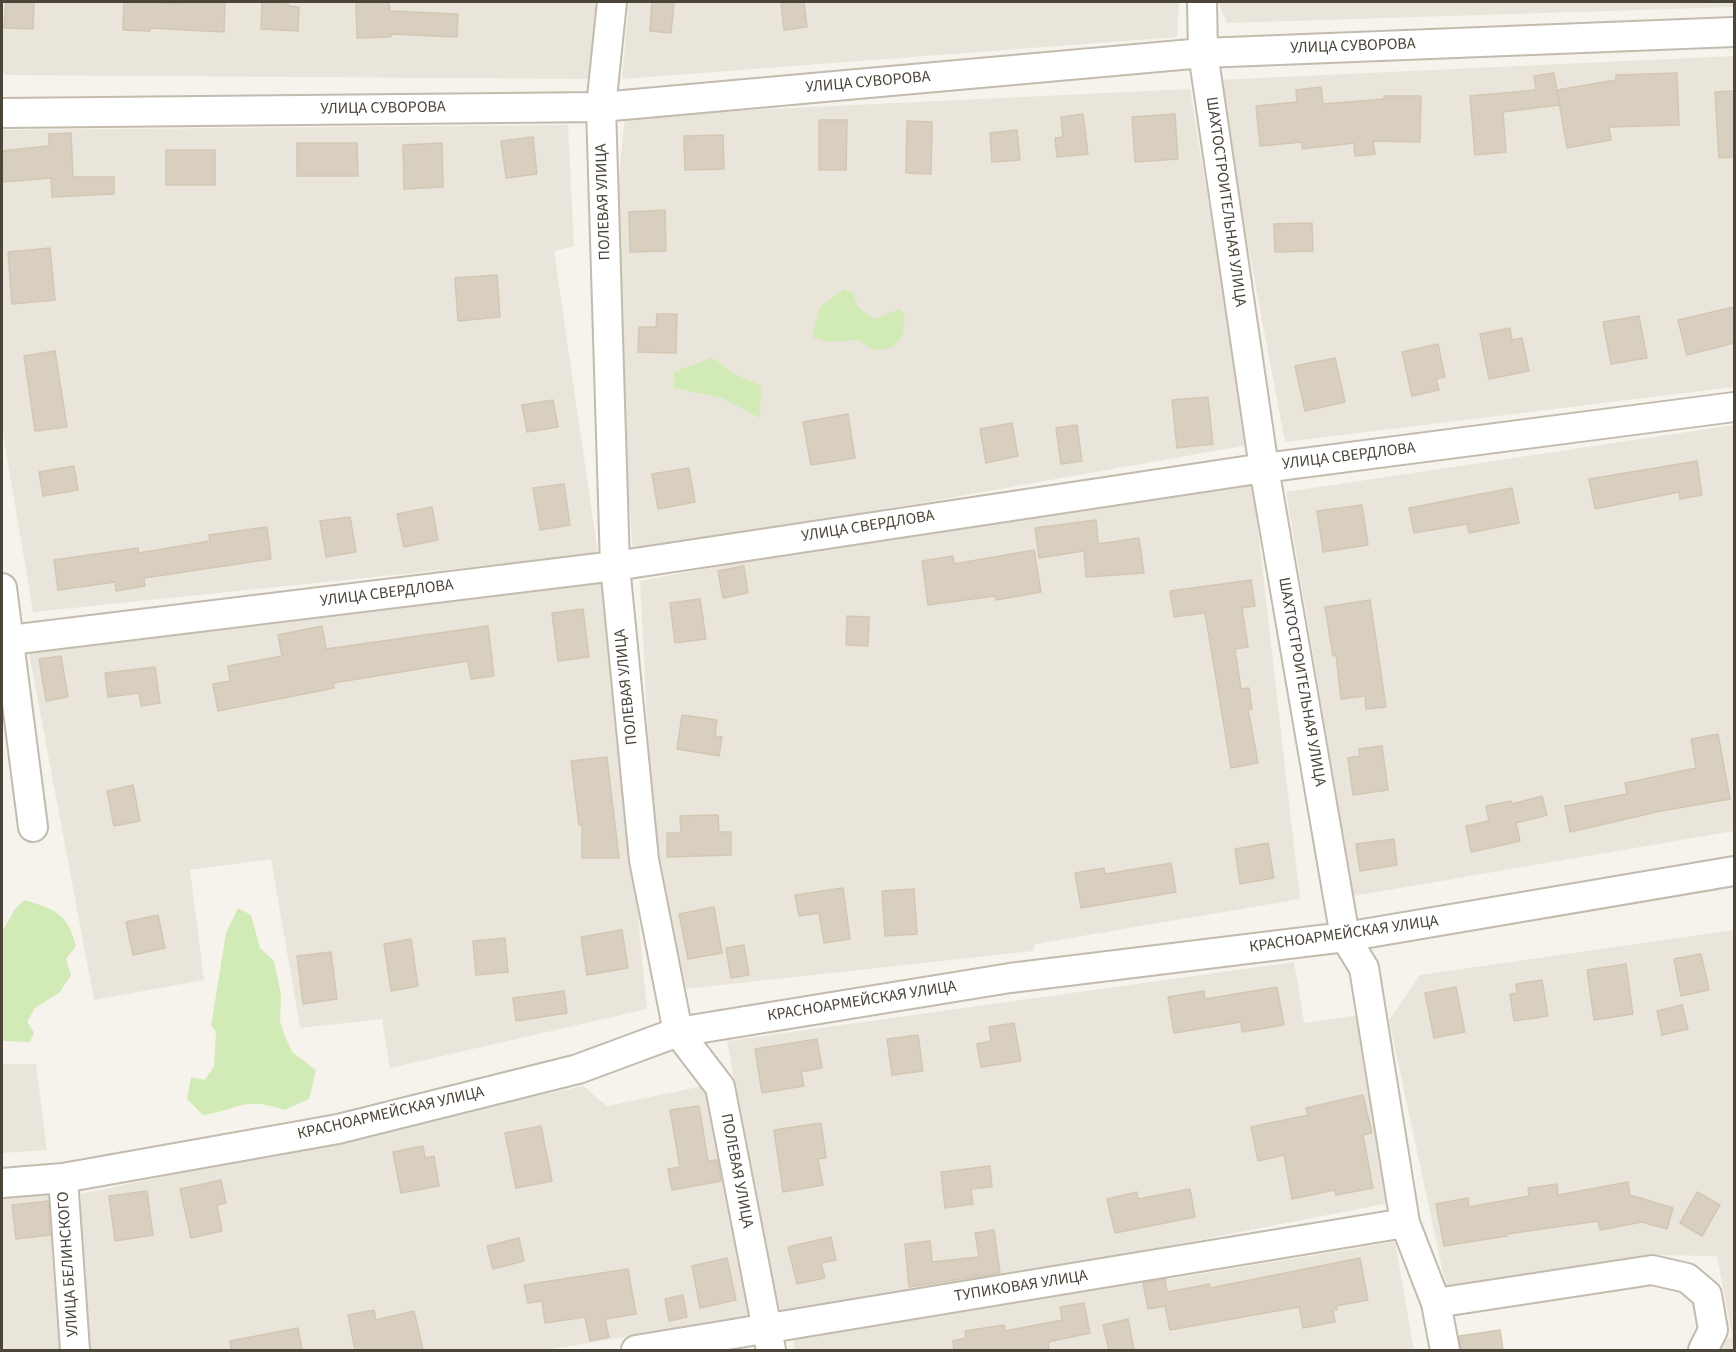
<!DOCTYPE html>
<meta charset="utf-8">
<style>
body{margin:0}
#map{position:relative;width:1736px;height:1352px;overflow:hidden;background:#f6f3ec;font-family:"Source Sans 3",sans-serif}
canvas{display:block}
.frame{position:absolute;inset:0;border:3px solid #4b4439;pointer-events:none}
</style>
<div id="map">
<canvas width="1736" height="1352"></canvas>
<div class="frame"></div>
</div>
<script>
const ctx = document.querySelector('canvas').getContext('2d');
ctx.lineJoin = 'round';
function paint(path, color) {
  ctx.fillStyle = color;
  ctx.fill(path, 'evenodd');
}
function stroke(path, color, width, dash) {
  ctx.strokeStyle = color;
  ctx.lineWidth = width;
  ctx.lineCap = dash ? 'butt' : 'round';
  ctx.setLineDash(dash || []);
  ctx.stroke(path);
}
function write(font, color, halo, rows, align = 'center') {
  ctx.font = font + ' "Source Sans 3",sans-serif';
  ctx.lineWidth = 5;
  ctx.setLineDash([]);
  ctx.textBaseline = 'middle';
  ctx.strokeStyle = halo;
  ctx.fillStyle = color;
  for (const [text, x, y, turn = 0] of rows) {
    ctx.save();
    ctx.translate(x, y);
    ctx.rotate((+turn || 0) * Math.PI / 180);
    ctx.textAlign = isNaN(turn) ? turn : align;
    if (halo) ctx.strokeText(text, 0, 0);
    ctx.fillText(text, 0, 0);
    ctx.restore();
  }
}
paint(new Path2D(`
 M2 2H599L589 79 5 75 2 71Z
 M629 2H1179L1177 37 622 79Z
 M1218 2H1734V7L1227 23Z
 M1734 56V387L1285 442 1217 80Z
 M1190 89 1248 445 633 554 611 256 625 116Z
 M568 125 574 246 554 251 598 554 33 612 2 428V130Z
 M1734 425V831L1353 896 1286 492Z
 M1253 485 1300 899 1035 944 1033 951 676 990 652 817 640 581 801 551Z
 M606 580 647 1009 390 1068 382 1019 300 1028 271 859 190 870 204 980 94 1000 29 653Z
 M1734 930V1350H1712L1732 1336 1717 1256 1650 1255 1446 1287 1389 1020 1420 975Z
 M1294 962 1304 1023 1360 1015 1389 1203 943 1290 777 1317 727 1041Z
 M2 1064H36L47 1150 2 1153Z
 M708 1085 751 1316 546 1350H85L81 1194 583 1086 607 1106Z
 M54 1184 67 1350H2V1189Z
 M1395 1242 1414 1350H795L792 1337 1166 1268 1170 1279Z`), '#eae5da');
paint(new Path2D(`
 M844 289 853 293 858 307 874 319 900 309 905 317 903 335 892 348 873 350 858 340 828 342 812 337 820 307Z
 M711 358C721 362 727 369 735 374 744 380 753 379 761 387L760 418 722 398 674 388V372Z
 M25 900C55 910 67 912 76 946L66 959 71 975 60 992 35 1008 27 1022 34 1032 30 1042 4 1041 2 1040V932L15 909Z
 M238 908 251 915 260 948 274 961 281 995 280 1021 285 1036 292 1052 316 1070 309 1099 284 1110C243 1096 242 1109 203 1115L187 1099 191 1077 205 1080 214 1066 216 1032 211 1026 226 933Z`), '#d2eab5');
const building = new Path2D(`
 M6 2H34L33 29 4 28Z
 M124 2 182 4V2H225L224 32 150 28V31L123 30Z
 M262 2H288V6L299 7 298 31 261 29Z
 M356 2H389L390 11 458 14 457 37 390 34 391 37 357 38Z
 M652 2H674L671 33 650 31Z
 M781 2H804L807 27 784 30Z
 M1554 73 1559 105 1503 112 1506 152 1475 155 1470 96 1536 90 1534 76Z
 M1677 73 1679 125 1609 127 1611 140 1567 148 1557 90 1616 80V75Z
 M1321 87 1323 104 1384 99V96H1421L1420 142 1373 141 1375 154 1355 156 1354 143 1302 149V142L1260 146 1256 106 1297 102 1296 90Z
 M1734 91V157L1719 158 1715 92Z
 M1083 114 1088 154 1057 157 1055 138 1063 137 1061 117Z
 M1175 114 1178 159 1135 162 1132 117Z
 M819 120H847L846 170H819Z
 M907 121 932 122 931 174 906 173Z
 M1017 130 1020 160 992 162 990 133Z
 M71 133 73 177H114V194L52 197 51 178 3 182 2 151 49 146V134Z
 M723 135 724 169 685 170 684 136Z
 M533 137 537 174 506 178 501 141Z
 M297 143H357L358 176H297Z
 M442 143 443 187 404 189 403 145Z
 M166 150H215V185H166Z
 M665 210 666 251 630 252 629 212Z
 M1312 223 1313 251 1275 252 1274 224Z
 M50 248 55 300 12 304 8 252Z
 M497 275 500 317 458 321 455 278Z
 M1734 307V343L1687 355 1678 320Z
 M657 314H677L676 353 638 352 639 327H656Z
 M1639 316 1647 358 1611 364 1603 322Z
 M1510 328 1512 340 1522 338 1529 371 1489 379 1480 334Z
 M1438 344 1445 377 1436 379 1439 390 1412 396 1402 352Z
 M55 351 67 427 35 431 24 356Z
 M1335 358 1345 402 1305 411 1295 366Z
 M1208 397 1213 444 1177 448 1172 400Z
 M553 400 558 427 527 432 522 405Z
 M848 414 855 458 811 465 803 422Z
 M1012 423 1018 456 986 463 980 429Z
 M1077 425 1082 461 1061 464 1056 428Z
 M1697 461 1702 495 1680 499 1679 492 1595 509 1589 479Z
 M74 466 78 490 43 496 39 472Z
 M689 468 695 502 658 509 652 474Z
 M564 484 570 525 540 530 533 488Z
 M1512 488 1519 523 1469 533 1467 524 1414 533 1409 508Z
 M1362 505 1368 545 1323 552 1317 511Z
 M432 507 438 540 404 547 397 514Z
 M350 517 356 552 326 557 320 521Z
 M1096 520 1098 544 1139 538 1144 573 1086 577 1084 551 1039 558 1035 528Z
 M267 527 271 559 144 578 145 586 116 591 115 582 58 590 54 560 138 548 139 553 210 541 209 535Z
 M1034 550 1041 592 996 600 995 596 928 605 922 561 953 556 954 564Z
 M744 566 748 593 723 598 718 571Z
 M1251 580 1255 606 1242 608 1248 647 1235 649 1241 689 1249 688 1252 709H1248L1258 763 1231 768 1205 613 1174 617 1170 591Z
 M700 599 706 639 675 643 670 603Z
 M1370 600 1386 707 1366 709 1365 696 1341 699 1336 655 1333 656 1325 607Z
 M583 609 589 657 558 661 552 613Z
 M847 616 869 617 868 646 846 645Z
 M322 626 326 649 488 626 494 676 471 679 468 661 333 683 334 688 218 711 213 684 230 681 228 666 282 656 278 635Z
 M61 656 68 697 46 701 39 659Z
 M155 667 160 703 141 706 139 693 108 697 105 673Z
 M682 715 717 720 715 736 722 737 719 756 677 749Z
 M1718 734 1730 799 1661 811 1570 832 1565 806 1627 794 1625 783 1696 768 1691 739Z
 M1382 746 1388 790 1353 795 1348 758 1360 756 1359 749Z
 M607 757 619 858H582V825H579L571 761Z
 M133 785 140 821 114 826 107 791Z
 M1542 796 1547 815 1516 823 1520 841 1471 852 1466 826 1489 821 1486 806 1511 801 1512 804Z
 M718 815 719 832H731V855L667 857V833H681L680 816Z
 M1394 839 1397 865 1360 871 1356 844Z
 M1268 843 1274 878 1240 884 1235 849Z
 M1171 863 1176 892 1081 908 1075 873 1104 868 1105 874Z
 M843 888 850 939 824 943 819 913 799 916 795 895Z
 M914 889 917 934 885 936 882 891Z
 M714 907 722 953 688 959 679 914Z
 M158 915 165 948 133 955 126 922Z
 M622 930 628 968 587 975 581 937Z
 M505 938 508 972 476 975 473 941Z
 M411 939 418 986 391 991 384 944Z
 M744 945 749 975 731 978 726 948Z
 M331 952 337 999 303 1004 297 956Z
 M1701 954 1709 990 1681 996 1674 959Z
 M1626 964 1633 1014 1594 1020 1587 970Z
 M1542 980 1548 1016 1514 1021 1510 994 1517 993 1516 984Z
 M1277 987 1284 1025 1242 1032 1241 1022 1174 1033 1168 997 1204 991 1205 999Z
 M1456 987 1465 1032 1434 1038 1425 993Z
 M564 991 567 1013 516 1021 513 998Z
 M1682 1005 1688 1029 1662 1035 1657 1011Z
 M1014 1023 1021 1061 981 1067 977 1044 991 1041 989 1027Z
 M918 1035 923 1071 892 1075 887 1039Z
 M817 1039 822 1068 801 1072 804 1086 762 1093 755 1049Z
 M1363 1095 1372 1133 1363 1135 1373 1188 1336 1195 1335 1190 1292 1199 1284 1155 1258 1161 1251 1127 1308 1115 1306 1108Z
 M699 1106 708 1161 717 1160 721 1181 672 1190 668 1169 680 1167 670 1110Z
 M821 1123 826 1158 818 1159 823 1185 783 1192 774 1130Z
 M541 1126 552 1181 516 1188 505 1133Z
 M423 1146 425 1158 434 1156 439 1186 401 1193 393 1152Z
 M990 1166 992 1187 971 1189 973 1204 945 1208 941 1172Z
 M221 1180 226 1203 217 1205 222 1231 191 1238 180 1189Z
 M1628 1182 1630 1195 1673 1208 1667 1229 1642 1222 1600 1230 1598 1221 1507 1234V1236L1444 1246 1436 1204 1468 1198 1469 1207 1529 1196 1528 1188 1557 1184 1558 1195Z
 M1190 1189 1195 1217 1115 1233 1107 1199 1137 1192 1138 1199Z
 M147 1191 153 1235 115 1241 109 1196Z
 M1697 1192 1720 1205 1702 1236 1680 1223Z
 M48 1201 50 1235 16 1239 12 1205Z
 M994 1230 1000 1273 909 1287 905 1244 930 1241 932 1262 979 1257 975 1233Z
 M831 1237 836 1260 821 1263 825 1278 797 1284 788 1247Z
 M519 1238 524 1261 493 1269 487 1246Z
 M727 1258 736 1300 700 1308 692 1266Z
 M1360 1258 1368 1300 1336 1306 1337 1310H1333L1335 1322 1303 1328 1299 1307 1170 1330 1165 1306 1148 1309 1143 1283 1165 1279 1167 1292 1210 1284V1288Z
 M628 1269 636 1314 605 1319 609 1337 590 1341 585 1317 545 1323 542 1301 528 1303 524 1285Z
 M683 1295 687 1317 669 1321 665 1299Z
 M1084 1303 1090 1333 1048 1342 1049 1350H954L953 1341 966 1338 965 1331 1004 1325 1005 1331 1062 1320 1060 1307Z
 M374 1310 376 1320 414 1311 423 1350H355L348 1315Z
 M1128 1319 1134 1350H1109L1103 1325Z
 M298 1328 302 1350H231L230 1341Z
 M1500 1330 1503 1350H1461L1459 1336Z`);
paint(building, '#d8cfc1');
stroke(building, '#d3c7b4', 1.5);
const minor = new Path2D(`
 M612 2 601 107 615 566 644 860 678 1032 720 1087 771 1350
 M1202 2 1203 53 1264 468 1345 937 1364 968 1405 1223 1436 1303 1445 1350
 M2 113 601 107 1203 53 1734 32
 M2 588 33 827
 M2 641 615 566 1264 468 1734 407
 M63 1178 75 1350
 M2 1183 63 1178 338 1129 578 1069 678 1032 1010 978 1345 937 1734 871
 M1436 1303 1652 1270 1687 1278 1707 1295 1713 1330 1703 1350
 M636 1350 1405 1223`);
stroke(minor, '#c2bbae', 32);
stroke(minor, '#fff', 28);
write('16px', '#4b4439', '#fff', [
 ["УЛИЦА СУВОРОВА",1353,47,-2],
 ["УЛИЦА СУВОРОВА",868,83,-5],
 ["УЛИЦА СУВОРОВА",383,109,-1],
 ["ПОЛЕВАЯ УЛИЦА",604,202,-92],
 ["ШАХТОСТРОИТЕЛЬНАЯ УЛИЦА",1225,202,82],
 ["УЛИЦА СВЕРДЛОВА",1349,457,-7],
 ["УЛИЦА СВЕРДЛОВА",868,527,-9],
 ["УЛИЦА СВЕРДЛОВА",387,594,-7],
 ["ШАХТОСТРОИТЕЛЬНАЯ УЛИЦА",1301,682,80],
 ["ПОЛЕВАЯ УЛИЦА",627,687,-96],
 ["КРАСНОАРМЕЙСКАЯ УЛИЦА",1344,935,-8],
 ["КРАСНОАРМЕЙСКАЯ УЛИЦА",862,1002,-9],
 ["КРАСНОАРМЕЙСКАЯ УЛИЦА",391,1114,-13],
 ["ПОЛЕВАЯ УЛИЦА",736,1171,79],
 ["УЛИЦА БЕЛИНСКОГО",69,1264,-94],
 ["ТУПИКОВАЯ УЛИЦА",1021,1287,-9]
]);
</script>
